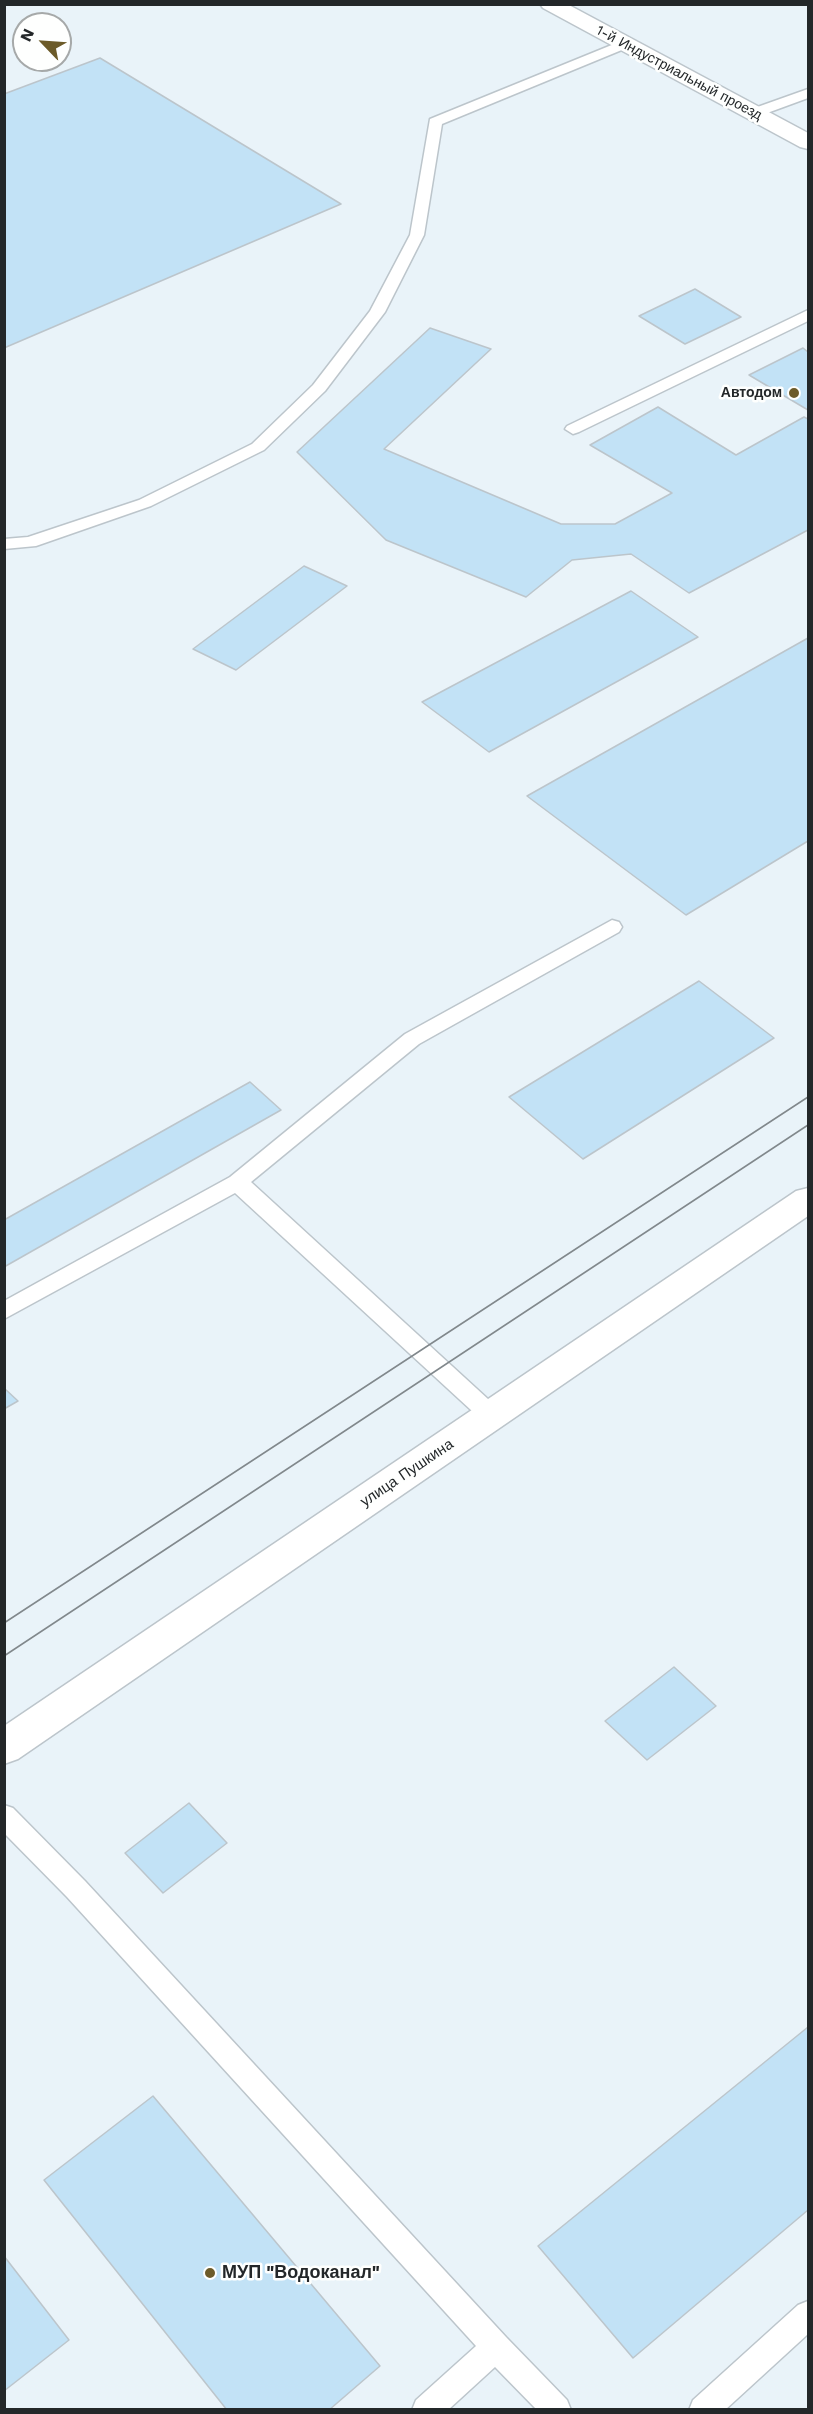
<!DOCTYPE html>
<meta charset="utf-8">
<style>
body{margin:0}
#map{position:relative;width:813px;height:2414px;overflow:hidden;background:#e9f3f9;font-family:"Work Sans",sans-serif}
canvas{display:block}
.frame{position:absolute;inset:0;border:6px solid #232729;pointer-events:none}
.north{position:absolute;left:12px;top:12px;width:60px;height:60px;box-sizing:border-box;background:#fefffe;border:2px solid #a6a9a9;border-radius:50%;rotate:295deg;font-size:16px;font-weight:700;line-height:24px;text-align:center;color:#232729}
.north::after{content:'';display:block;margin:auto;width:21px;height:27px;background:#6c5b29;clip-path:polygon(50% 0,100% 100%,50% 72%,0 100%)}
</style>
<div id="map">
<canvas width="813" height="2414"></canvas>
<div class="frame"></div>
<div class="north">N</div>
</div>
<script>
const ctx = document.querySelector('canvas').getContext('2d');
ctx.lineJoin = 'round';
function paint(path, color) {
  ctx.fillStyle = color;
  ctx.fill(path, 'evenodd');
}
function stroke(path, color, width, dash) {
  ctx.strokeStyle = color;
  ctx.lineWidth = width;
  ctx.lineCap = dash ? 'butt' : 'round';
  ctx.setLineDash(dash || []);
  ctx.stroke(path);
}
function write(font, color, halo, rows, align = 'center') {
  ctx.font = font + ' "Work Sans",sans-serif';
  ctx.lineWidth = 5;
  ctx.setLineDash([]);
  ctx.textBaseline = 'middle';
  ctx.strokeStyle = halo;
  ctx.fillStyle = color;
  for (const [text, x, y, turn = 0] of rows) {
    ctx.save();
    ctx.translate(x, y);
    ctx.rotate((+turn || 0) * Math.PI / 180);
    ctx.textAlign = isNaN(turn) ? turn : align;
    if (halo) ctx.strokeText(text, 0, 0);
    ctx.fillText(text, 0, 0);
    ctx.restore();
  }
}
const building = new Path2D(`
 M100 58 341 204 4 348V94Z
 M695 289 741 317 685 344 639 316Z
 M430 328 491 349 384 449 561 524H615L672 493 590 445 658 407 736 455 804 417 808 419V530L689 593 631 554 572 560 526 597 386 540 297 452Z
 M803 348 808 352V410L749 375Z
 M304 566 347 586 236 670 193 649Z
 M631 591 698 637 489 752 422 702Z
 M808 638V841L686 915 527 796Z
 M699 981 774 1038 583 1159 509 1097Z
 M250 1082 281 1110 4 1267V1220Z
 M4 1388 18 1401 4 1409Z
 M674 1667 716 1706 647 1760 605 1721Z
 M189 1803 227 1843 163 1893 125 1853Z
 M808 2027V2210L633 2358 538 2246Z
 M153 2096 380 2366 329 2410H227L44 2180Z
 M4 2256 69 2340 4 2391Z`);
paint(building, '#c2e2f6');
stroke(building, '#bcc5cb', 1.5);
const service = new Path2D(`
 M624 40 631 44 629 47 442 124 424 235 385 312 325 391 264 450 151 506 36 546 4 549V539L28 537 139 500 252 444 313 385 370 311 410 235 430 119Z
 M808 89V98L759 116 754 117 747 113 749 110Z
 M808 310V321L579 432 573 434 565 429 567 426Z
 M612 920 619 922 622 927 619 932 419 1044 251 1182 500 1410 503 1416 500 1422 492 1425 484 1422 235 1193 4 1319V1301L230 1177 405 1034Z
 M4 1805 13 1808 85 1881 506 2337 567 2400 571 2410H537L495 2367 448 2410H412L416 2400 476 2346 67 1897 4 1833Z
 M808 2301V2334L725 2410H689L693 2400 798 2305Z`);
const tertiary = new Path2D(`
 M540 4H567L808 133V149L800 147 543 8Z
 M808 1188V1216L18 1759 4 1764V1726L796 1191Z`);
stroke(service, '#bcc5cb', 3);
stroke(tertiary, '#bcc5cb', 3);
paint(service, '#fff');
paint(tertiary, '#fff');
stroke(new Path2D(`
 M4 1623 808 1097
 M4 1656 808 1125`), '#81888c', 1.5);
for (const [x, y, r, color] of [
 [794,393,6,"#6c5b29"],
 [210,2273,6,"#6c5b29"]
]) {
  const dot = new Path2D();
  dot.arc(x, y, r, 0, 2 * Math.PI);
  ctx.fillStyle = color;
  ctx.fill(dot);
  stroke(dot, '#fefffe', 2);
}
write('14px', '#232729', '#fefffe', [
 ["1-й Индустриальный проезд",679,73,28]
]);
write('bold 14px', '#232729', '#fefffe', [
 ["Автодом",782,393]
], 'right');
write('15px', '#232729', '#fefffe', [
 ["улица Пушкина",407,1473,-34]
]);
write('bold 18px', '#232729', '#fefffe', [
 ["МУП \"Водоканал\"",222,2273]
], 'left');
</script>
